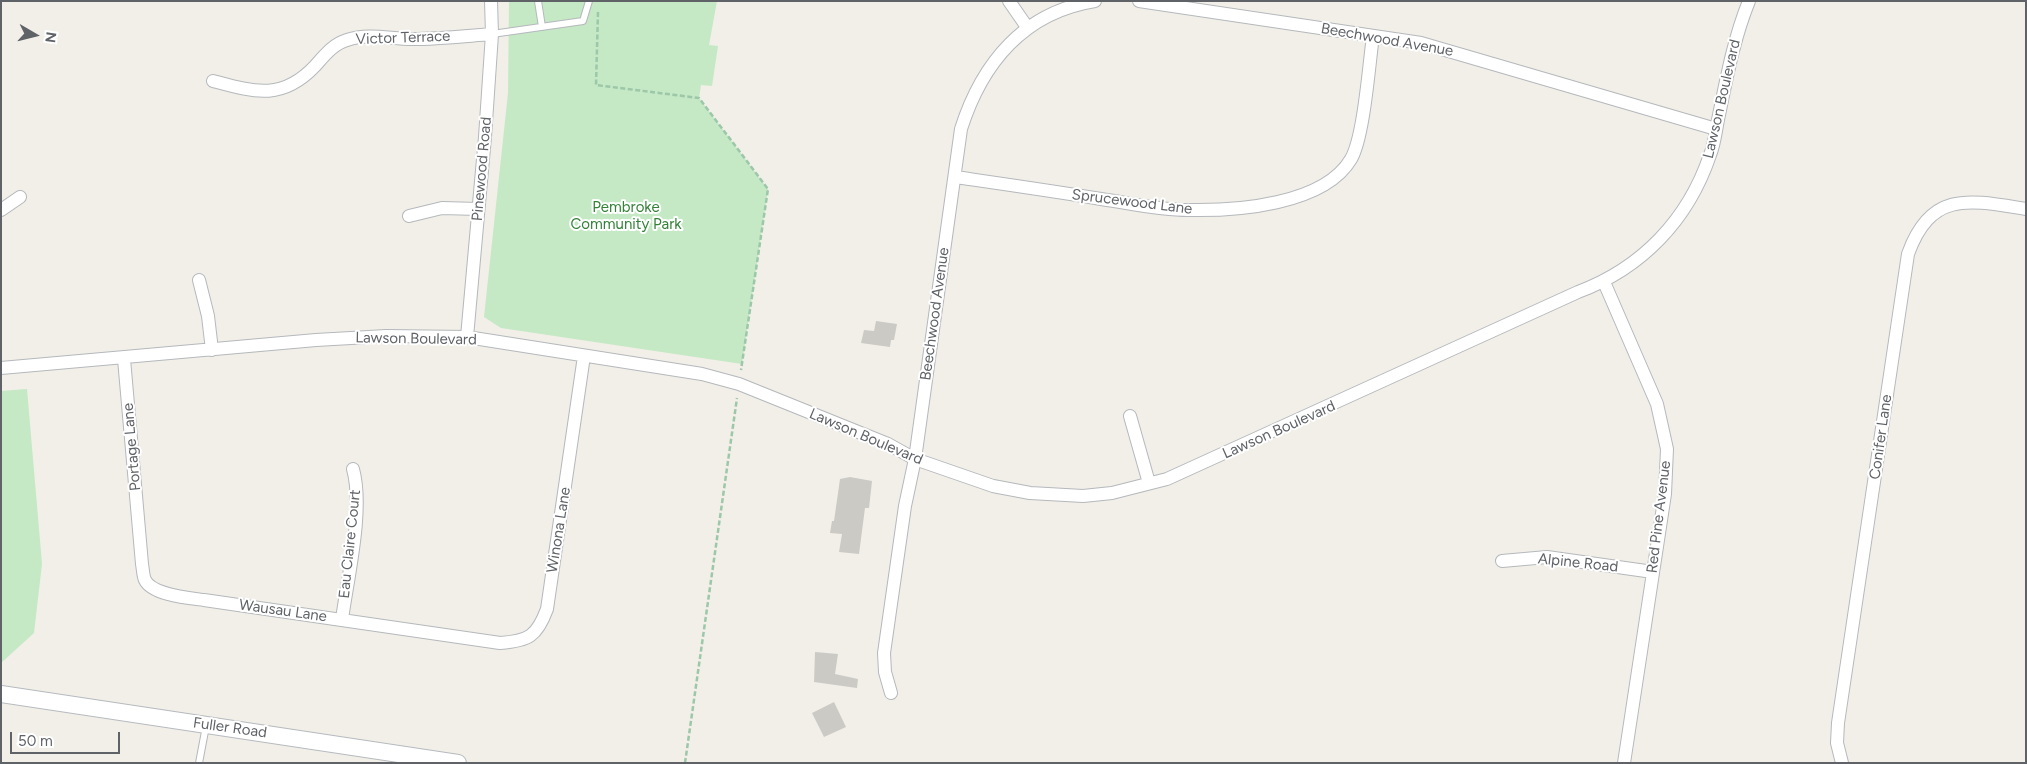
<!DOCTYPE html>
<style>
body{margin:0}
#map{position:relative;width:2027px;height:764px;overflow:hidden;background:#f1efe8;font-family:Figtree,sans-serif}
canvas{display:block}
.frame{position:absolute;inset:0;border:2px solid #5f6368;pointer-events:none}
.north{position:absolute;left:10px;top:10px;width:50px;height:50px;-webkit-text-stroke:4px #fff;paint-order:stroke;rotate:98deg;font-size:14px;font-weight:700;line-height:20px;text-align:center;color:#5f6368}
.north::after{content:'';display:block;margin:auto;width:18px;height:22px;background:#5f6368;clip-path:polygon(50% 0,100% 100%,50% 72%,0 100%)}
.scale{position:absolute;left:10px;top:732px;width:110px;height:22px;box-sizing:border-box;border:2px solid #5f6368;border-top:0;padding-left:6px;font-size:15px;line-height:18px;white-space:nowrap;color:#5f6368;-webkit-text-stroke:4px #fff;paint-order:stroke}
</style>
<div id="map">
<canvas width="2027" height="764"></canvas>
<div class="frame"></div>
<div class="north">N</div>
<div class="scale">50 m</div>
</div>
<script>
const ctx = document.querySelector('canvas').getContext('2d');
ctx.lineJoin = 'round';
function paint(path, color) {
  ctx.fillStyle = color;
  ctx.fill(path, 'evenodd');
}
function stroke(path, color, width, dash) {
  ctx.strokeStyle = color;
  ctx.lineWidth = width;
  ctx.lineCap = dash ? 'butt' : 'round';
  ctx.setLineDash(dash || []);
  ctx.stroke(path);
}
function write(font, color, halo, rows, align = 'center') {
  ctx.font = font + ' Figtree,sans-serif';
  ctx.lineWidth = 4;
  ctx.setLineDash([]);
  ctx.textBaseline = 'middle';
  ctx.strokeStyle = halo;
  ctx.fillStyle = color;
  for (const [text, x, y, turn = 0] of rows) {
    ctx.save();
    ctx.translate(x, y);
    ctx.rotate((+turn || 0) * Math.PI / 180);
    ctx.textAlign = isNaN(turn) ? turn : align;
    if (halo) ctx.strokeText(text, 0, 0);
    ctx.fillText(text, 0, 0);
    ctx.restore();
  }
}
paint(new Path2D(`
 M509 1H717L709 45 718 46 712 86 701 85 699 98 768 189 742 364 501 328 484 317 508 93Z
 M27 389 42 564 34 633 1 663V391Z`), '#c5e8c5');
paint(new Path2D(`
 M876 321 897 324 894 340H891L890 347 861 343 864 330 874 331Z
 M850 477 872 481 869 508H865L859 554 839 552 842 534 830 533 832 521H834L840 479Z
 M815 652 838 654 835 674 858 679 857 688 814 682Z
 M834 702 846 727 824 737 812 713Z`), '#cccac5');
const lane = new Path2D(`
 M538 1 542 27
 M492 34 583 21 589 1
 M199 763 206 726`);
const street = new Path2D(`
 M1009 1 1027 27
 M1139 1 1421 43 1716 129
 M213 81C254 92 282 101 315 66 324 56 333 44 347 40 369 33 390 39 412 39 438 39 465 36 492 34
 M955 177C1003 184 1052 191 1101 199 1129 203 1159 210 1188 210 1236 211 1324 205 1351 159 1364 137 1369 64 1373 36
 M1 210 20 197
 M409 216 442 208 478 209
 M199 280 208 316 212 350
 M1604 282 1657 404 1667 449 1665 494 1624 763
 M467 337 485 137 492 34 491 1
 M124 359 142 564C143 569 143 576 145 580 152 595 189 598 204 600L500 643C529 641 537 636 547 609L584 356
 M1 368 316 340 386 336 467 337 702 374 739 384 888 444 915 459 993 486 1030 493 1083 496 1112 493 1167 479 1578 292C1642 268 1688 220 1710 155 1715 143 1716 128 1719 115 1727 76 1734 38 1749 1
 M1130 416 1149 483
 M1502 561 1547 557 1653 572
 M342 619C348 576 364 509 353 469
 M891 693 885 672 884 653 905 506 915 459 961 129C982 63 1024 12 1095 1
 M1842 763 1837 743 1838 723 1908 254C1931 190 1970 200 2026 209`);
const secondary = new Path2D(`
 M1 694 458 763`);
stroke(lane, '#b5b8bc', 8);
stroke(street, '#b5b8bc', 14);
stroke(secondary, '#b6babf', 18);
stroke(new Path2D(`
 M598 12 596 85 699 98 768 189 741 370
 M685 763 737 398`), '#9cc7a9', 2.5, [5, 2.5]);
stroke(lane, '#fff', 6);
stroke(street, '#fff', 12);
stroke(secondary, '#fff', 16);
write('15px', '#5f6368', '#fff', [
 ["Victor Terrace",403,38,-2],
 ["Beechwood Avenue",1387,40,10],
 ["Lawson Boulevard",1722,99,-77],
 ["Pinewood Road",482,169,-85],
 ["Sprucewood Lane",1132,202,7],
 ["Beechwood Avenue",935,314,-82],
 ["Lawson Boulevard",416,339,1],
 ["Lawson Boulevard",1279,430,-24],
 ["Lawson Boulevard",866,437,23],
 ["Conifer Lane",1881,437,-82],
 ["Portage Lane",132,447,-95],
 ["Red Pine Avenue",1659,517,-83],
 ["Winona Lane",559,530,-81],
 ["Eau Claire Court",350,544,-84],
 ["Alpine Road",1578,563,6],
 ["Wausau Lane",283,611,8],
 ["Fuller Road",230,728,8]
]);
write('15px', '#348238', '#fff', [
 ["Pembroke",626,208],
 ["Community Park",626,225]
]);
</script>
